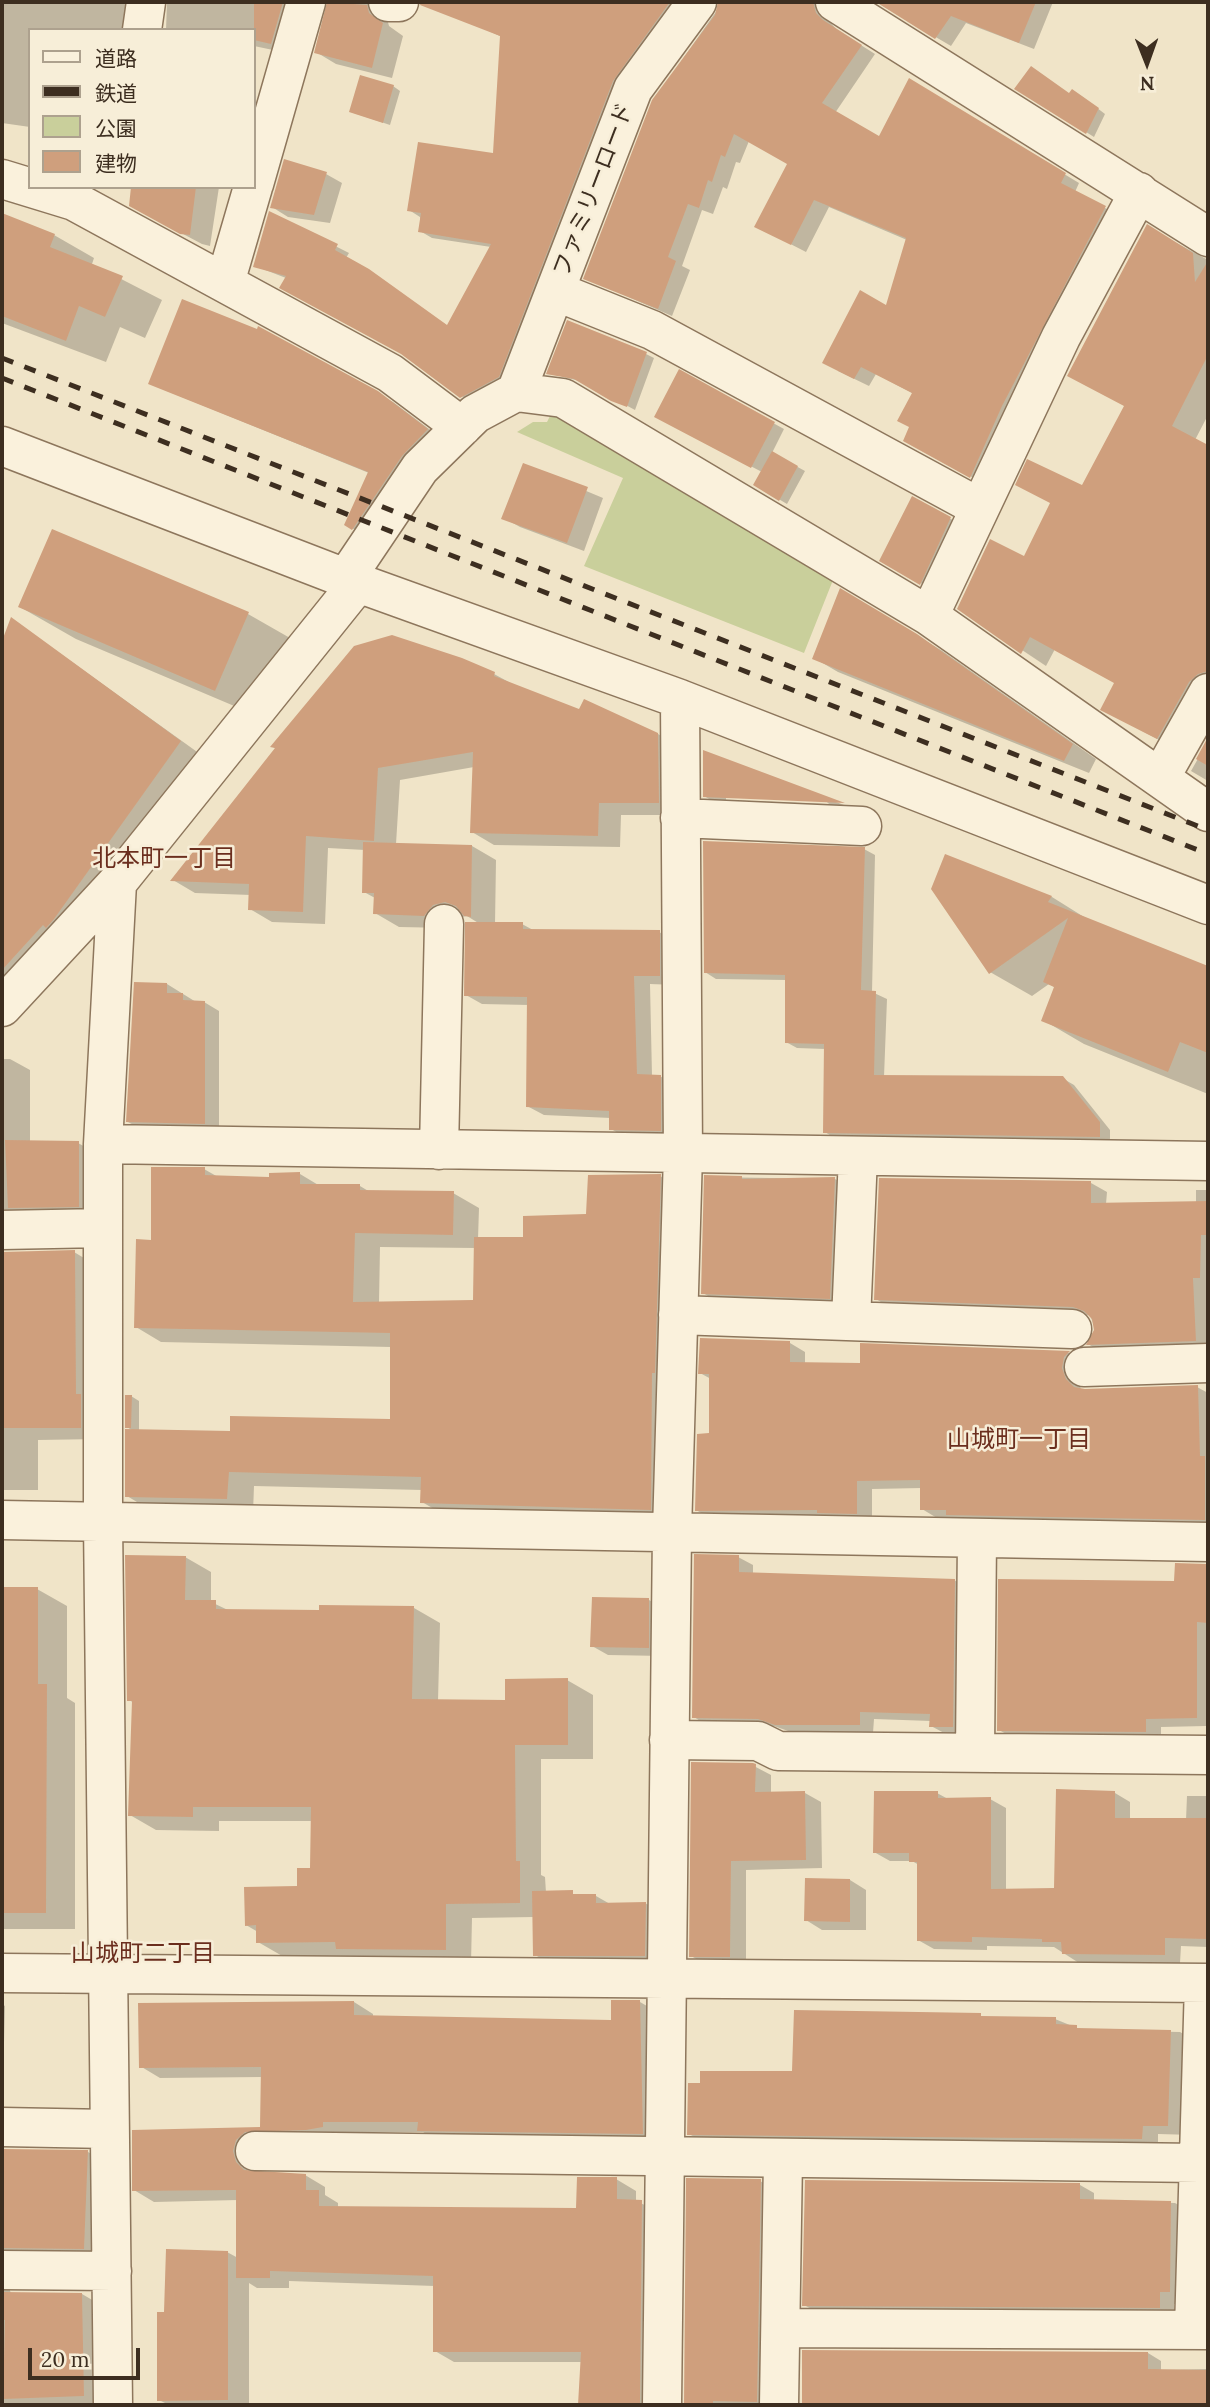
<!DOCTYPE html>
<meta charset="utf-8">
<style>
body{margin:0}
#map{position:relative;width:1210px;height:2407px;overflow:hidden;background:#f0e4c8;font-family:Lora,"Noto Sans JP",serif}
canvas{display:block}
.frame{position:absolute;inset:0;border:4px solid #3d2e20;pointer-events:none}
.legend{position:absolute;left:28px;top:28px;width:228px;height:161px;box-sizing:border-box;background:#f7eed8;border:2px solid #ada18e;margin:0;padding:9px 12px;list-style:none;font-size:21px;color:#3d2e20}
.legend li{display:flex;align-items:center;gap:14px;height:35px}
.legend b{width:35px;border:2px solid #ada18e}
.north{position:absolute;left:1112px;top:28px;width:70px;height:70px;-webkit-text-stroke:5px #f7eed8;paint-order:stroke;rotate:179deg;font-size:19px;font-weight:700;line-height:28px;text-align:center;color:#3d2e20}
.north::after{content:'';display:block;margin:auto;width:24px;height:32px;background:#3d2e20;clip-path:polygon(50% 0,100% 100%,50% 72%,0 100%)}
.scale{position:absolute;left:28px;top:2348px;width:112px;height:32px;box-sizing:border-box;border:4px solid #3d2e20;border-top:0;padding-left:9px;font-size:21px;line-height:24px;white-space:nowrap;color:#3d2e20;-webkit-text-stroke:5px #f7eed8;paint-order:stroke}
</style>
<div id="map">
<canvas width="1210" height="2407"></canvas>
<div class="frame"></div>
<ul class="legend">
<li><b style="height:9px;background:#faf1dc"></b>道路</li>
<li><b style="height:9px;background:#3d2e20"></b>鉄道</li>
<li><b style="height:19px;background:#c9cf9b"></b>公園</li>
<li><b style="height:19px;background:#cf9f7d"></b>建物</li>
</ul>
<div class="north">N</div>
<div class="scale">20 m</div>
</div>
<script>
const ctx = document.querySelector('canvas').getContext('2d');
ctx.lineJoin = 'round';
function paint(path, color) {
  ctx.fillStyle = color;
  ctx.fill(path, 'evenodd');
}
function stroke(path, color, width, dash) {
  ctx.strokeStyle = color;
  ctx.lineWidth = width;
  ctx.lineCap = dash ? 'butt' : 'round';
  ctx.setLineDash(dash || []);
  ctx.stroke(path);
}
function write(font, color, halo, rows, align = 'center') {
  ctx.font = font + ' Lora,"Noto Sans JP",serif';
  ctx.lineWidth = 5;
  ctx.setLineDash([]);
  ctx.textBaseline = 'middle';
  ctx.strokeStyle = halo;
  ctx.fillStyle = color;
  for (const [text, x, y, turn = 0] of rows) {
    ctx.save();
    ctx.translate(x, y);
    ctx.rotate((+turn || 0) * Math.PI / 180);
    ctx.textAlign = isNaN(turn) ? turn : align;
    if (halo) ctx.strokeText(text, 0, 0);
    ctx.fillText(text, 0, 0);
    ctx.restore();
  }
}
paint(new Path2D(`
 M552 412 835 575 804 653 584 566 623 478 517 432 533 422H547Z`), '#c9cf9b');
paint(new Path2D(`
 M2 2H148L143 30H30V127L2 123Z
 M167 2H309L292 54 254 46V30H166Z
 M328 2H390L386 15 389 26 403 36 392 78 336 64 316 52Z
 M467 2H688L510 383 473 404 404 354 286 278 255 266 270 213 349 253 346 258 448 326 491 247 432 238 420 231V217L409 210 495 155 502 37 460 18Z
 M720 2H830L829 21 837 30 875 54 835 113 880 138 910 81 1079 183 1075 192 1120 216 985 484 919 449 911 427 914 394 876 374 869 386 838 371 887 307 907 240 829 207 806 252 771 234 790 163 749 141 740 163 736 162 727 189 723 187 713 214 702 210 682 266 690 270 672 316 585 278 654 100 720 6Z
 M876 2H1053L1034 49 966 23 951 46Z
 M393 86 400 91 390 125 351 112Z
 M1016 88 1080 95 1105 114 1094 137Z
 M326 174 342 183 330 223 288 217 272 207Z
 M133 187H219L210 246 202 244 151 217Z
 M2 215 54 235 94 258 92 264 162 300 145 338 120 327 106 362 2 323Z
 M1171 240 1208 260V415L1195 440 1208 447V705L1182 752 1127 723 1116 682 1055 649 1046 666 959 608 1025 559 1083 487 1126 406Z
 M258 331 393 402 441 438 367 536 346 525 369 473 150 384Z
 M646 354 654 358 635 410 583 382 549 373Z
 M680 372 784 429 772 453 805 471 787 504 755 485 762 472 666 422Z
 M524 465 603 498 584 551 520 527 504 518Z
 M913 498 967 528 936 592 881 560Z
 M841 591 941 650 1096 759 1089 773 838 672 814 658Z
 M20 607 248 614 304 646 272 722 76 639Z
 M12 619 200 754 2 998V645Z
 M494 674 518 687 580 711 658 734 680 747 681 815H621L620 847 494 845 472 832 474 767 400 780 396 844 472 846 496 860 495 924H522L533 930 659 932 675 941 676 985 650 984 652 1076H660L676 1086 677 1139 627 1138 611 1129V1118L544 1115 527 1106 529 1005 482 1004 466 995 480 924 467 916 457 918 449 928 399 927 375 913V898L364 892 365 850 328 848 325 924 272 922 250 909 251 895 195 893 173 880 276 749 273 747Z
 M1208 741V781L1191 771Z
 M705 753 844 805 870 820 735 814 704 796ZM726 796 826 801 829 804 726 800Z
 M864 849 875 855 872 992 887 999 884 1077 1062 1078 1074 1085 1110 1130V1143L836 1139 825 1132V1049L797 1048 786 1042V980L716 979 705 972Z
 M946 856 1052 897 1092 922 1208 968V1094L1084 1044 1043 1020 1056 988 1049 984 1032 996 990 972Z
 M167 984 196 1002H204L219 1011V1131L143 1130 128 1122Z
 M2 1059H10L30 1070V1142L78 1143 98 1154V1217L2 1232Z
 M204 1169 218 1177 271 1178 300 1174 320 1186H360L370 1192 453 1193 479 1208 478 1239H525L588 1215 660 1176 686 1191 676 1524 448 1517 422 1502V1490L254 1486 253 1513 152 1511 127 1496 133 1431 127 1427 131 1396 139 1401V1431L232 1433 392 1421 391 1347 161 1342 136 1327 152 1242ZM380 1247 475 1248 474 1302 379 1303Z
 M706 1177 835 1179 850 1188 845 1306 718 1302 703 1293Z
 M1091 1183 1107 1192 1106 1204 1196 1203V1190H1208V1350L1103 1353 1088 1344 1096 1331 1090 1315 891 1308 876 1299Z
 M2 1250 3 1254 74 1252 94 1264 100 1439 38 1440V1490H2Z
 M790 1343 805 1352V1364L862 1365V1345L1070 1353 1084 1361 1078 1378 1081 1390 1197 1387 1208 1393V1528L963 1523 954 1518H937L922 1509V1488L872 1489V1522L712 1519 696 1510 711 1435V1379L700 1373Z
 M185 1557 211 1572V1602L230 1611 321 1612 414 1608 440 1623 438 1701 507 1702 567 1680 593 1695V1759H541V1875L545 1877 546 1893 596 1896 610 1904 645 1903 662 1913 661 1965 551 1964 535 1955 534 1917 472 1918 471 1964 363 1963 352 1956 284 1957 258 1942V1932L246 1925 299 1887 312 1870V1821H219V1831L156 1830 130 1815 134 1703 129 1700Z
 M738 1557 753 1565V1574L954 1580 969 1589 967 1734H946L931 1726V1721L874 1719 873 1733 791 1732 774 1726H708L694 1717Z
 M1205 1566 1208 1567V1734L1206 1726 1161 1727V1740L1015 1739 999 1730 1176 1582Z
 M2 1589H37L67 1606V1698L75 1703V1929H2Z
 M649 1600 665 1609 664 1656 608 1655 592 1646Z
 M752 1765 771 1775V1794L805 1793 821 1802 822 1868 746 1870V1965H707L691 1956Z
 M937 1793 948 1799H990L1006 1808V1891L1056 1890 1115 1793 1130 1802V1819L1186 1820 1187 1796H1208V1947L1181 1946 1180 1963H1079L1054 1947 987 1946V1950L934 1949 918 1940 919 1865 912 1861H890L874 1852Z
 M850 1880 866 1890V1930H822L806 1920Z
 M354 2002 373 2014V2018L613 2022 640 2002 659 2013 662 2144 439 2141 423 2132H342V2138L252 2163 255 2172 305 2175 325 2187V2195L338 2203V2208L578 2210 616 2179 636 2191V2201L662 2213 659 2405H580L582 2362H454L435 2351V2286L289 2281V2288H257L249 2283V2405H169L159 2400 165 2314 227 2252 238 2258V2200L154 2202 134 2190V2131L261 2128 262 2077 160 2078 140 2066Z
 M2 2004 5 2006 2 2116Z
 M1055 2019 1082 2030 1180 2032 1196 2041 1194 2135 1158 2134V2147L705 2143 689 2134 794 2072Z
 M2 2151 88 2152 117 2169 113 2265 9 2287 11 2294H82L111 2311 113 2405H2Z
 M688 2180 760 2181 774 2189 771 2405H685Z
 M1080 2185 1094 2193V2201L1175 2203 1190 2211 1187 2304H1174V2315L819 2313 804 2305Z
 M804 2352 1148 2353 1161 2361V2370L1208 2369V2405H803Z`), '#0003');
paint(new Path2D(`
 M254 2H283L271 44 254 40Z
 M327 2 367 5 369 13 383 23 372 68 314 53Z
 M421 2H670L613 81 499 377 460 398 401 354 279 288 286 276 253 267 269 211 338 244 335 250 369 269 447 325 491 244 418 232 421 213 407 211 418 142 493 153 500 36 420 5Z
 M718 2H813L816 13 823 20 862 45 822 103 879 136 909 78 1066 173 1061 183 1106 206 1002 406 970 478 903 441 909 427 897 421 912 393 861 367 854 379 822 363 860 290 886 305 906 238 814 200 791 245 754 227 787 164 734 134 725 157 721 155 712 182 708 180 699 208 688 204 668 257 676 261 658 309 583 279 652 100 715 15Z
 M876 2H1036L1019 43 951 16 935 39Z
 M1031 66 1069 93 1072 89 1099 108 1086 134 1014 89Z
 M360 75 394 85 383 123 349 112Z
 M284 159 327 172 314 215 270 208Z
 M131 187H196L190 235 180 234 129 206Z
 M2 213 55 234 50 247 123 276 105 317 79 306 66 341 2 316Z
 M1147 224 1193 253 1195 282 1208 261V355L1172 426 1208 445V671L1198 674 1189 682 1157 739 1100 710 1114 683 1030 637 1021 654 957 609 990 539 1024 556 1050 503 1015 485 1027 459 1082 485 1124 406 1067 376Z
 M182 299 257 329 258 326 378 391 428 429 402 456 352 530 344 525 368 472 148 384Z
 M567 320 647 352 627 407 611 401 574 379 546 374Z
 M679 369 775 422 751 468 654 417Z
 M772 451 798 466 779 501 753 485Z
 M523 463 588 487 567 543 501 519Z
 M912 496 951 517 920 585 879 561Z
 M52 529 249 612 215 691 18 607Z
 M840 588 917 634 1073 744 1064 761 812 659Z
 M11 617 181 741 54 919 46 928 43 925 2 970V641Z
 M392 635 462 658 495 672 494 676 579 709 584 699 658 733 659 803H599L598 836 470 833 473 752 378 768 374 841 306 836 303 912 248 910 249 884 170 881 275 748 270 747 354 646Z
 M1208 737V766L1196 759Z
 M703 750 845 803 703 797Z
 M703 841 865 847 861 990 876 991 874 1075 1063 1076 1100 1122V1137L823 1133 824 1044 785 1043V975L704 973Z
 M363 842 472 845 471 917 464 916 456 906 445 902 433 905 424 916 373 914 374 893H362Z
 M945 854 1052 896 1048 902 1208 966V1053L1180 1042 1168 1072 1041 1021 1054 987 1043 982 1068 918 989 974 931 889Z
 M465 922H523V929L660 930V976H634L637 1074 661 1075V1131L609 1130V1111L526 1107 527 997 464 996Z
 M134 982 167 983V993H183V1000L205 1001V1124L126 1122Z
 M5 1140 79 1141V1207L8 1208Z
 M151 1167H205V1175L269 1177V1173L300 1172V1184H360V1190L454 1191 453 1235 355 1233 353 1302 473 1300 474 1237H523V1216L586 1214 588 1175 661 1174 655 1373H652L651 1510 420 1503 421 1477 229 1472 227 1499 125 1497V1429L230 1431V1416L390 1419V1333L134 1328 136 1239 151 1240Z
 M704 1175 742 1176V1179L835 1177 830 1299 701 1294Z
 M879 1178 1091 1181V1203L1208 1201V1235H1201L1200 1278H1193L1196 1341 1086 1345 1094 1330 1092 1319 1084 1311 1073 1307 874 1300Z
 M75 1250 76 1394H81V1428H2V1252Z
 M700 1338 790 1341V1362L860 1363V1343L1070 1351 1064 1357 1062 1368 1066 1379 1074 1387 1085 1389 1198 1385 1200 1456H1205V1520L946 1515V1510H920V1480L857 1481V1514L817 1513V1510L695 1511 697 1434 709 1433V1374H698Z
 M125 1395H132L131 1428H125Z
 M694 1554 739 1555V1572L955 1579 953 1727H929L930 1714 860 1712V1725H775L758 1719 692 1718Z
 M125 1555 186 1556 185 1600H216V1609L319 1610V1605L414 1606 412 1699 505 1700V1679L568 1678V1745H515L516 1861H520V1903L446 1904V1950L336 1949 335 1942 256 1943V1925L245 1926 244 1887 297 1886V1868H310L311 1807H193V1817L128 1816 132 1701H127Z
 M1175 1563 1206 1564 1208 1578V1623L1197 1622V1718L1146 1719V1732L997 1731 998 1579 1174 1581Z
 M2 1587H38V1684H47L46 1913H2Z
 M592 1597 649 1598V1648L590 1647Z
 M691 1762 753 1763 756 1764 755 1792 805 1791 806 1860 731 1861 730 1957H689Z
 M1056 1789 1115 1791V1818H1208V1939L1165 1938V1955L1062 1954 1061 1942H1042V1939L972 1937V1942L917 1941V1862H909V1853H873L874 1791H938V1798L991 1797V1889L1054 1888Z
 M805 1878 850 1879V1922L804 1921Z
 M573 1890V1894H596V1903L646 1902 645 1956H533L532 1891Z
 M611 2000H640L643 2134 417 2131 418 2122H323V2127L306 2130 245 2132 236 2140 233 2151 236 2162 244 2170 306 2174V2190H319V2206L576 2208 577 2177H617V2199L642 2200 640 2405H578L581 2352H433V2276L270 2271V2278H236V2190L132 2191V2130L260 2127 261 2067 139 2068 138 2003 354 2001V2015L611 2020Z
 M794 2010 981 2013V2016L1056 2017V2024L1077 2025V2028L1171 2030 1168 2126H1143L1142 2139 687 2135 688 2083H700V2071H792Z
 M2 2149 88 2150 84 2249 2 2248Z
 M686 2178 761 2179 757 2402 713 2401V2405H684Z
 M805 2180 1080 2183V2199L1171 2201 1170 2292H1160V2308L802 2306Z
 M166 2249 228 2251V2400L157 2401V2312H164Z
 M2 2292 82 2293 84 2396 3 2399 5 2320H2Z
 M802 2350 1148 2352V2369L1208 2370V2405H802Z`), '#cf9f7d');
const minor = new Path2D(`
 M388 2H399
 M835 2 1208 237
 M142 30 146 2
 M2 179 74 201 390 373 462 427
 M254 184 306 2
 M225 283 253 187
 M555 291 652 330 980 508
 M516 392 633 89 697 2
 M2 446 358 583 680 699 1208 905
 M346 578 420 468 475 414 516 392 563 398 929 616 1208 812
 M929 616 1061 337 1139 192
 M1160 778 1208 693
 M680 818 862 826
 M2 1007 117 883 358 583
 M103 1144 1208 1161
 M439 1150 444 924
 M2 1230 103 1228
 M678 1315 1072 1329
 M851 1321 858 1156
 M1084 1367 1208 1363
 M2 1520 1208 1542
 M669 1740 758 1741 778 1751 1208 1755
 M975 1753 977 1538
 M2 1973 1208 1983
 M2 2127 109 2129
 M255 2151 1199 2163
 M2 2270 112 2271
 M782 2328 1208 2330
 M1194 2330 1204 1983
 M113 2405 103 1521V1144L117 883
 M662 2405 672 1532 683 1154 680 699
 M779 2405 783 2158`);
stroke(minor, '#8d765c', 41);
stroke(minor, '#faf1dc', 38);
stroke(new Path2D(`
 M2 358 1208 830
 M2 378 1208 854`), '#3d2e20', 5, [12, 12]);
write('23px', '#3d2e20', '#f7eed8', [
 ["ファミリーロード",594,190,-69]
]);
write('24px', '#6b2e1e', '#f7eed8', [
 ["北本町一丁目",164,859],
 ["山城町一丁目",1019,1440],
 ["山城町二丁目",143,1954]
]);
</script>
